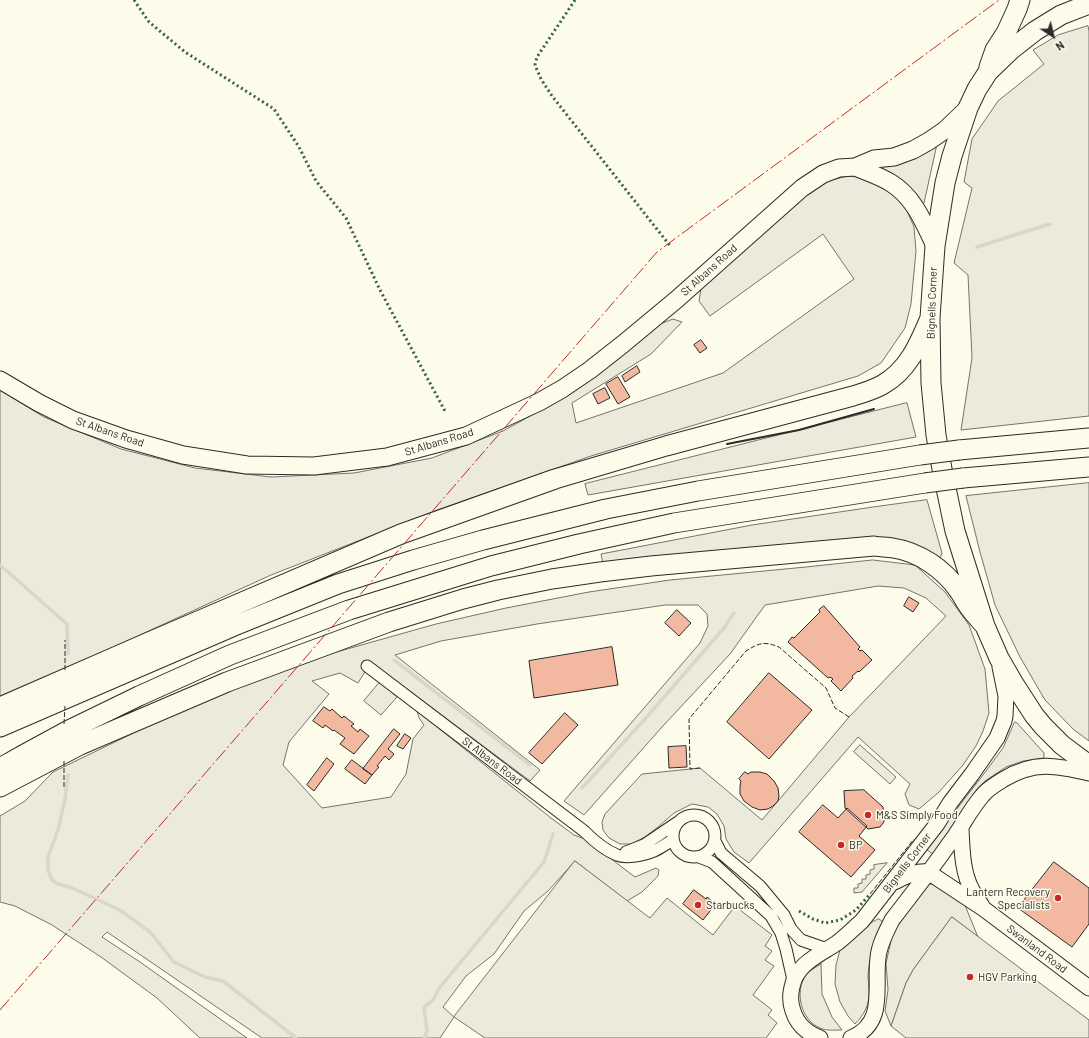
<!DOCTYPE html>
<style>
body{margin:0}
#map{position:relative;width:1089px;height:1038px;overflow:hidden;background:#fdfbea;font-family:Barlow,sans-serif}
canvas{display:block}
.north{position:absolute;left:1033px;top:16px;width:40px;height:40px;-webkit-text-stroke:3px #fdfbea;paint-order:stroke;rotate:145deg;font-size:11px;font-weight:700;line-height:16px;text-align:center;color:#2b2b2b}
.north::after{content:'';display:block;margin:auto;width:14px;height:18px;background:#2b2b2b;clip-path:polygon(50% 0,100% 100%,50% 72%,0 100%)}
</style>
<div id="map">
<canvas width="1089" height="1038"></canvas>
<div class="north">N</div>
</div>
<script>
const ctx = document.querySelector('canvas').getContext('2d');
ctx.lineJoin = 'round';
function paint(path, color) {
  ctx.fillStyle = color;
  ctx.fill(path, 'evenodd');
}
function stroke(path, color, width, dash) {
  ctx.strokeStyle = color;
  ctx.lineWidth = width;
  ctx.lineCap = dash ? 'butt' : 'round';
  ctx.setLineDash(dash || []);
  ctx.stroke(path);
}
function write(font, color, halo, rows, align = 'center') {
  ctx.font = font + ' Barlow,sans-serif';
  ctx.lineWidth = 3;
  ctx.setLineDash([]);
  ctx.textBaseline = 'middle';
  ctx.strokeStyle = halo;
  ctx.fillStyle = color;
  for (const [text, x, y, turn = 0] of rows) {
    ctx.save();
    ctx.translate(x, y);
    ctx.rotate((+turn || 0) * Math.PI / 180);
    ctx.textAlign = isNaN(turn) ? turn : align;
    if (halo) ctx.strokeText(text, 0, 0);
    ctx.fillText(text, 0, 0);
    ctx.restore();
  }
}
const green = new Path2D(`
 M1088 26 1089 31V416L961 430 972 358 968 275 954 263 972 188 964 182 972 139 998 101 1044 64 1033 50 1058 35Z
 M937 144 924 203 922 205 878 169V166Z
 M850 176 861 177 889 187 912 210 908 213 914 227 916 251 911 304 905 328 881 363 858 376 591 456 437 510 271 575 0 699V390L44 417 121 449 195 468 271 477 354 473 432 458 503 431 572 393 615 361 660 324 673 319 682 322 651 354 572 403 576 423 723 373 854 279 823 234 710 316 699 301 701 288 809 191C824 182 832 179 850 176Z
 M907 403 916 437 588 495 585 484Z
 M1089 483V741L1073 729 1045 700 1020 657 995 605 980 552 966 496Z
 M927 500 942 553 940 558 914 545 603 564 601 554 752 525 873 507Z
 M873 560 915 565 945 592 969 625 985 669 989 713 983 731 976 746 963 765 939 792 919 809 909 805 905 794 910 784 858 737 749 863 734 852 726 839 724 826 717 814 708 807 692 804 674 813 658 827 645 837 631 844H620L609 838 603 830 602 822 605 814 642 774 700 768 762 820 849 717 946 616 926 598 904 588 878 586 765 605 730 654 662 727 584 815 564 801 700 643 708 626 707 614 698 605H665L537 624 441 641 395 655 540 770 530 781 371 662 358 683 340 673 312 681 329 694 289 742 283 765 322 808 391 797 406 774 413 739 424 725 419 718 417 711 551 818 574 835 585 839 635 877 656 868 659 870 658 876 642 892 627 901 575 861 548 891 524 911 494 954 466 976 443 1007 454 1017 440 1038H262L107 932 102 937 140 962 247 1038H200L157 998 101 957 52 925 15 906 0 902V816L25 801 53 772 152 724 232 690 333 653 436 624 506 608 589 592 670 580 806 567Z
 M380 682 397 697 381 715 364 701Z
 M1015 722 1017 723 1044 753V758L1023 761 1006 767 985 781 974 793 960 817 934 855 926 849 986 771 1003 748Z
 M929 884 938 885 964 903 978 937 952 917 913 970 906 983 891 1026 885 1011 888 990 886 963 893 932Z
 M879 919 883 922C875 939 869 957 868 976 868 981 869 986 869 991 870 1004 864 1015 855 1024L848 1016 840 1002 835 984 836 965 840 950 868 924Z
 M821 964 822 994 832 1017 842 1030C834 1030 827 1031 820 1028 801 1020 794 992 806 975 809 971 816 967 821 964Z`);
paint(green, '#ecebdb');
stroke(green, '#74746e', 1);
const parking = new Path2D(`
 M860 745 896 777 890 784 854 752Z
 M575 861 650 918 667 898 713 935 735 906 772 935 765 946 772 951 765 960 774 966 753 995 772 1010 768 1015 777 1023 766 1038H485L454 1017Z
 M887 863 862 892 854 893V888H858V884L862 883V879H866V875L870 874V870L874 869V865Z
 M952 917 1089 1020V1038H906L891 1026 906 983 913 970Z`);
paint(parking, '#eceadb');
stroke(parking, '#74746e', 1);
stroke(new Path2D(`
 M977 247 1024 232 1050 224
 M0 565 67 624 68 654
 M394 660 530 765
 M68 775 65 799 58 830 48 857V870L52 880 58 884 72 888 120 910 150 932 174 962 205 977 223 981 296 1038
 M582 788 645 719 724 628 734 613
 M424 1038 427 1031 424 1007 433 1000 440 987 544 862 553 834`), '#d8d7c9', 3.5);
const building = new Path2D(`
 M701 340 707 348 700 353 694 345Z
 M637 366 640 372 625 382 622 376Z
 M618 377 630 397 618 404 606 384Z
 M605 388 610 398 598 404 593 394Z
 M909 597 919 603 913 612 904 606Z
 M824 606 860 647 858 649 860 651 862 650 872 660 859 672 858 671 852 676 853 678 841 691 831 681 833 679 830 677 828 678 788 642 792 637 794 638 820 612 819 610Z
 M677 610 691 623 679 636 665 623Z
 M612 647 618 685 534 698 529 661Z
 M769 673 812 710 769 759 727 722Z
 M324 707 330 711 332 709 342 718 344 716 354 724 351 726 358 732 360 729 369 736 354 754 340 744 345 738 334 730 333 731 325 725 323 728 313 721Z
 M565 713 578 725 542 764 529 753Z
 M394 729 400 734 388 749 394 754 389 760 385 756 377 766 379 767 372 775 363 769Z
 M405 734 411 738 403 749 397 746Z
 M686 746 687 767 669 768 668 747Z
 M327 758 334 764 314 791 307 785Z
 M352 760 372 775 365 784 345 769Z
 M745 772 748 774 751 772H760L767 774 774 781 778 788 779 796 778 801 773 806 768 809 760 810 752 807 744 801 740 794V786L741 781 739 779Z
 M864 790 883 807 884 822 880 827 868 829 845 808 844 791Z
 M823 805 838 818 847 808 867 826 859 836 875 850 851 877 799 832Z
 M1054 862 1089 888V924L1072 947 1018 908Z
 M694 890 706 899 707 897 712 901 710 903 714 906 703 920 683 904Z`);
paint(building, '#f2b8a0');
stroke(building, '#2b2b2b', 1);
const street = new Path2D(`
 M367 666 584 831C593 840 604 850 617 855 626 859 645 855 654 851 661 848 667 843 673 840
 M673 836a21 21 0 1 1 42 0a21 21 0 1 1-42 0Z
 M715 841 721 853 760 886 784 915 791 929 801 940 827 949
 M626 852 644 845 678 822
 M699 857 712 862 771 916 781 933 786 949 793 980`);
const secondary = new Path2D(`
 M961 828C962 848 962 872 972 890 975 896 979 901 982 906
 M894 882C905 877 916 870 928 872L984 909 1089 988
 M820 1038C807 1033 797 1024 793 1011 790 1003 790 995 792 987 796 964 819 955 837 943 846 936 854 928 862 921L937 824 950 803 972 774 997 738 1004 721 1005 716 1006 696 1000 667
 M851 1038C887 1023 874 987 878 958 879 945 886 932 892 920 911 895 931 870 949 844 961 829 969 811 982 796 987 789 996 784 1004 779 1034 761 1056 765 1089 773`);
const primary = new Path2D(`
 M855 167C867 172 880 176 891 183 914 197 924 223 935 246
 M0 380 39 403 73 420 126 439 183 455 247 465 314 466 387 457 466 436 539 402 562 389 590 370 623 344 676 300 802 188 823 174 839 168 855 167 874 159 894 157 913 150 929 141 945 130 968 108`);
const highway = new Path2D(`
 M1089 4 1061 15 1035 31 1012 49 988 72 977 89 968 108 952 156 945 183 935 246 930 318 931 383 936 435 942 469 955 531 985 626 999 658 1014 684 1034 715 1043 726 1062 745 1089 765
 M989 67 995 50 1006 33 1017 9 1020 0
 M959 450 1089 438
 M963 478 1089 467
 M0 707 149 642 401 534 555 479 666 446 853 396C863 393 873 390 882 385 908 371 919 344 930 318
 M0 727 234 626 338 584 413 560 483 540 606 509 698 491 920 455
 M0 768 23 755 67 731 139 696 230 655 349 610 491 566 579 544 674 523 925 483
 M0 787 80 745 227 682 389 622 463 599 498 590 552 579 600 572 651 566 874 546C880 547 887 547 893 548 919 552 944 569 959 591 962 595 964 600 967 604 972 612 979 619 985 626`);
stroke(street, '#2b2b2b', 13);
stroke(secondary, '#2b2b2b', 17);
stroke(primary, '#2b2b2b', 19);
stroke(highway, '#2b2b2b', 21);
stroke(street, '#fdfbea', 11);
stroke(secondary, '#fdfbea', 15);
stroke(primary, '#fdfbea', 17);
stroke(highway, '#fdfbea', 19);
const highwayBridge = new Path2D(`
 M920 455 959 450
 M925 483 963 478`);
stroke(highwayBridge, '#2b2b2b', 21, []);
stroke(highwayBridge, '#fdfbea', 19);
stroke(new Path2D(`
 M134 0 149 22 185 52 274 109 299 147 316 181 346 218 380 290 446 413
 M575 0 537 57 535 65 541 79 552 96 671 247
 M799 911 813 919 825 923 840 920 856 910 870 894`), '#34623c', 3, [2, 3]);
stroke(new Path2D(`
 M65 670V640
 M64 724 65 706
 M700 768 690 769 689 719 746 651C759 643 764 641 779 647L826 688 835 708 849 717
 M64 787V760
 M870 894 914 839`), '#2b2b2b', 1, [5, 2]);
stroke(new Path2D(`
 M727 444 799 430 874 409`), '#2b2b2b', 2);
stroke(new Path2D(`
 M0 1010 657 252 999 0`), '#c62828', 1, [14, 3, 2, 3]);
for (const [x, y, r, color] of [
 [868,815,4,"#c62828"],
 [841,845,4,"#c62828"],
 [1058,898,4,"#c62828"],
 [698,905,4,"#c62828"],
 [970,977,4,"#c62828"]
]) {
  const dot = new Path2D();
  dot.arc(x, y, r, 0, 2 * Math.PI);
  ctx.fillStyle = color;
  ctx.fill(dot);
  stroke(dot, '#fdfbea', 1.5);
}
write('11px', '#2b2b2b', '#fdfbea', [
 ["St Albans Road",709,270,-42],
 ["Bignells Corner",932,303,-88],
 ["St Albans Road",110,432,19],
 ["St Albans Road",439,442,-17],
 ["St Albans Road",492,761,37],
 ["Bignells Corner",907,863,-53],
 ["Swanland Road",1037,949,37]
]);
write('11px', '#2b2b2b', '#fdfbea', [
 ["M&S Simply Food",876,815],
 ["BP",849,845],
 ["Lantern Recovery",1050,892,"right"],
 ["Specialists",1050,905,"right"],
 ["Starbucks",706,905],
 ["HGV Parking",978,977]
], 'left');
</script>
